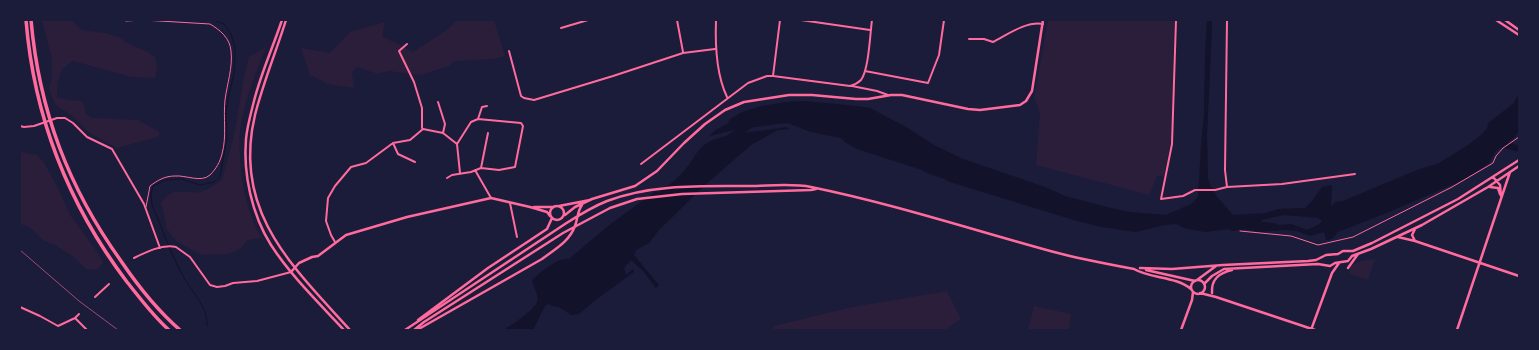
<!DOCTYPE html>
<style>
body{margin:0}
#map{position:relative;width:1539px;height:350px;overflow:hidden;background:#1b1b3a;font-family:"Archivo Narrow",sans-serif}
canvas{display:block}
.frame{position:absolute;inset:0;border:21px solid #1b1b3a;pointer-events:none}
</style>
<div id="map">
<canvas width="1539" height="350"></canvas>
<div class="frame"></div>
</div>
<script>
const ctx = document.querySelector('canvas').getContext('2d');
ctx.lineJoin = 'round';
function paint(path, color) {
  ctx.fillStyle = color;
  ctx.fill(path, 'evenodd');
}
function stroke(path, color, width, dash) {
  ctx.strokeStyle = color;
  ctx.lineWidth = width;
  ctx.lineCap = dash ? 'butt' : 'round';
  ctx.setLineDash(dash || []);
  ctx.stroke(path);
}
paint(new Path2D(`
 M42 20H72L81 30 105 33 119 37 129 44 148 52 155 57 157 68 155 78 131 77 73 61C57 70 58 80 57 97 65 101 74 99 83 102L86 114 92 118 138 120 160 132 158 137 117 148 88 132 75 118 56 105 51 95 49 86 52 79V60Z
 M457 20H494L505 56 493 59 455 61 449 66 420 75 389 71 377 74 358 67 352 72 354 88 328 84 310 75 301 48 330 53 350 32 385 22 382 36 413 52 448 29Z
 M1048 20H1174L1172 134 1164 176H1157L1149 195 1036 165 1040 113 1034 98Z
 M266 47C256 72 246 97 241 124 237 145 242 188 249 209 252 219 257 229 261 238L248 240 241 248 229 254 202 255 176 241 167 229 161 203C173 185 183 194 200 192 207 191 216 183 222 180L235 131 243 82 249 57Z
 M20 152 37 155 43 161 55 182 70 215 98 253 103 263 96 270 86 269 74 257 57 246 43 240 29 227 20 224Z
 M1375 259 1368 280 1350 274C1348 260 1365 261 1375 259Z
 M947 291 961 319 945 330H773L774 326 852 307Z
 M1034 306 1071 314 1069 329 1028 330Z`), '#2a1e3b');
paint(new Path2D(`
 M1207 20H1212V30L1207 135 1208 179 1211 187 1218 198 1233 215 1266 213 1278 209 1305 208 1312 201 1322 187 1332 185 1331 206 1336 202 1343 201 1417 170 1439 163 1468 145 1481 135 1488 127 1487 124 1514 103 1519 92V131L1514 138 1508 142 1519 146V152L1501 147 1496 151 1488 164 1463 180 1389 212 1338 232 1332 239 1326 240 1324 232 1310 236 1297 231 1284 230 1259 232 1245 229 1232 231 1229 229 1205 232 1184 228 1176 224 1164 225 1136 232 1102 227 1077 221 950 182C941 176 931 176 922 170L857 149 845 142 841 138 811 132 787 123 738 129 709 136 716 130 727 124 730 119 742 112 762 106 786 102 804 101 857 106 870 108 906 127 934 145 963 159 1045 187 1065 196 1111 208 1130 212 1166 215 1191 204 1198 197 1201 146 1204 113 1205 56ZM1284 215 1318 218 1322 221 1318 225 1307 230 1291 224 1279 225 1274 223 1262 222 1261 220Z
 M786 127 790 129 778 130 751 145 704 186 659 230 649 243 636 250 634 255 659 285 656 288 643 271 631 260 624 268 626 275 633 269 634 272 593 302 579 314 571 315 559 307 552 306 549 304 545 306 533 330H504C512 324 539 308 538 298 537 292 533 286 532 280 540 273 558 257 569 259L608 226 656 191 659 192C669 185 680 177 687 167 693 160 698 148 707 143 722 133 766 131 786 127Z`), '#12122b');
stroke(new Path2D(`
 M207 326C208 305 191 292 182 274 170 252 162 228 152 205L151 194 153 186 166 180 181 179 200 185 214 182 220 176 227 138 226 113 228 98 234 74 235 47 231 34 224 24 214 20`), '#12122b', 1);
stroke(new Path2D(`
 M728 139 753 123`), '#12122b', 7);
stroke(new Path2D(`
 M1240 231 1291 236 1318 245 1353 237 1452 187 1493 163 1496 156 1503 148 1519 137`), '#ff6b9d', 1);
stroke(new Path2D(`
 M123 20 126 21 143 20 210 24C220 30 230 38 231 51 233 67 227 84 225 100 223 118 227 136 222 154 220 162 216 169 210 175 201 183 186 175 175 176 165 176 158 180 150 186L146 207`), '#ff6b9d', 1);
stroke(new Path2D(`
 M677 20 683 52
 M716 20C715 46 716 74 727 97
 M801 20 870 30
 M1176 20 1172 144 1161 199 1183 196 1195 190H1215L1227 187 1282 184 1355 174
 M1227 20 1225 170 1227 187
 M561 28 588 20
 M969 39H984L993 42C1007 35 1026 21 1043 24
 M407 44 399 51 414 82 422 108V128
 M509 51 521 96 524 98 534 100 613 76 683 53 715 49
 M865 71 928 83 939 55 944 20
 M773 76 780 20
 M852 86 877 91 888 95
 M438 102 445 124 443 133
 M478 119 482 107 487 106
 M20 126 24 127 34 126 57 118H65L73 123 87 137 112 149 144 204 160 248
 M393 143 398 154 415 162
 M457 144 460 173
 M641 164 748 83 767 76H773L850 86C854 85 858 83 861 80 869 69 870 34 872 20
 M481 168 488 133
 M475 170 491 198
 M447 178 452 175 471 172 481 168 499 170 515 167 523 126 521 123 478 119 471 122 457 144
 M510 203 517 237
 M335 242 331 235 326 221 328 198 335 186 351 167 366 163 393 143 410 140 423 129 443 133 457 144
 M134 258C146 252 162 244 176 247L190 257 210 285 217 287 225 286 233 283 257 281 291 272
 M95 297 109 284
 M20 307 40 316 58 326 75 318
 M79 314 75 318 87 330`), '#ff6b9d', 2);
stroke(new Path2D(`
 M282 20C273 47 261 73 254 101 251 113 247 127 246 139 243 174 252 215 271 245 291 276 319 303 344 330
 M286 20C276 52 263 83 255 115 232 211 292 266 350 330
 M1496 20 1519 35
 M1505 20 1519 30
 M1493 177 1500 185 1501 196
 M1490 187 1498 188 1500 194
 M550 213a7 7 0 1 1 14 0a7 7 0 1 1-14 0Z
 M559 206 590 200
 M534 207H553
 M565 215 575 207 592 199 635 186 657 171 684 143 705 124 725 110 744 102 789 95H812L856 99H868L891 95H902L968 109 980 110 1020 105 1026 101 1032 91 1043 20
 M1415 229 1412 235 1415 241
 M1398 237 1415 241 1519 276
 M1140 268 1172 269 1223 265 1308 261 1316 260 1326 255 1338 254 1343 251H1353L1372 243 1458 199 1519 160
 M1348 268 1358 254
 M1146 270 1195 281
 M291 272 299 263 312 257 318 256 346 235 407 217 491 198 530 207 547 212 550 216
 M1197 280 1216 266
 M1191 287a7 7 0 1 1 14 0a7 7 0 1 1-14 0Z
 M1204 284 1212 276 1224 269 1318 264 1330 266 1335 263 1348 261 1352 256 1371 249 1422 225 1488 187 1519 166
 M1200 293 1216 297 1315 330
 M1212 293C1211 279 1219 273 1232 270
 M418 320 488 268 547 229 552 218
 M405 330 565 224C579 215 592 207 607 201 651 184 702 186 748 186 768 186 792 183 811 187 894 204 973 230 1054 252 1080 259 1107 264 1134 269 1151 279 1175 276 1191 289
 M414 330 424 322 563 233 610 208 637 199 682 194 811 190 816 189
 M417 330 542 259C555 249 569 242 575 226 578 218 577 212 582 205
 M1181 330 1192 300 1193 292
 M1311 330 1332 273 1339 263
 M1457 330 1510 172`), '#ff6b9d', 2.5);
stroke(new Path2D(`
 M26 20C34 118 68 204 127 282 140 298 153 316 169 330
 M31 20C39 110 68 187 121 261 138 286 157 310 180 330`), '#ff6b9d', 3.5);
stroke(new Path2D(`
 M20 250 79 301 118 330`), '#a44b75', 1);
</script>
